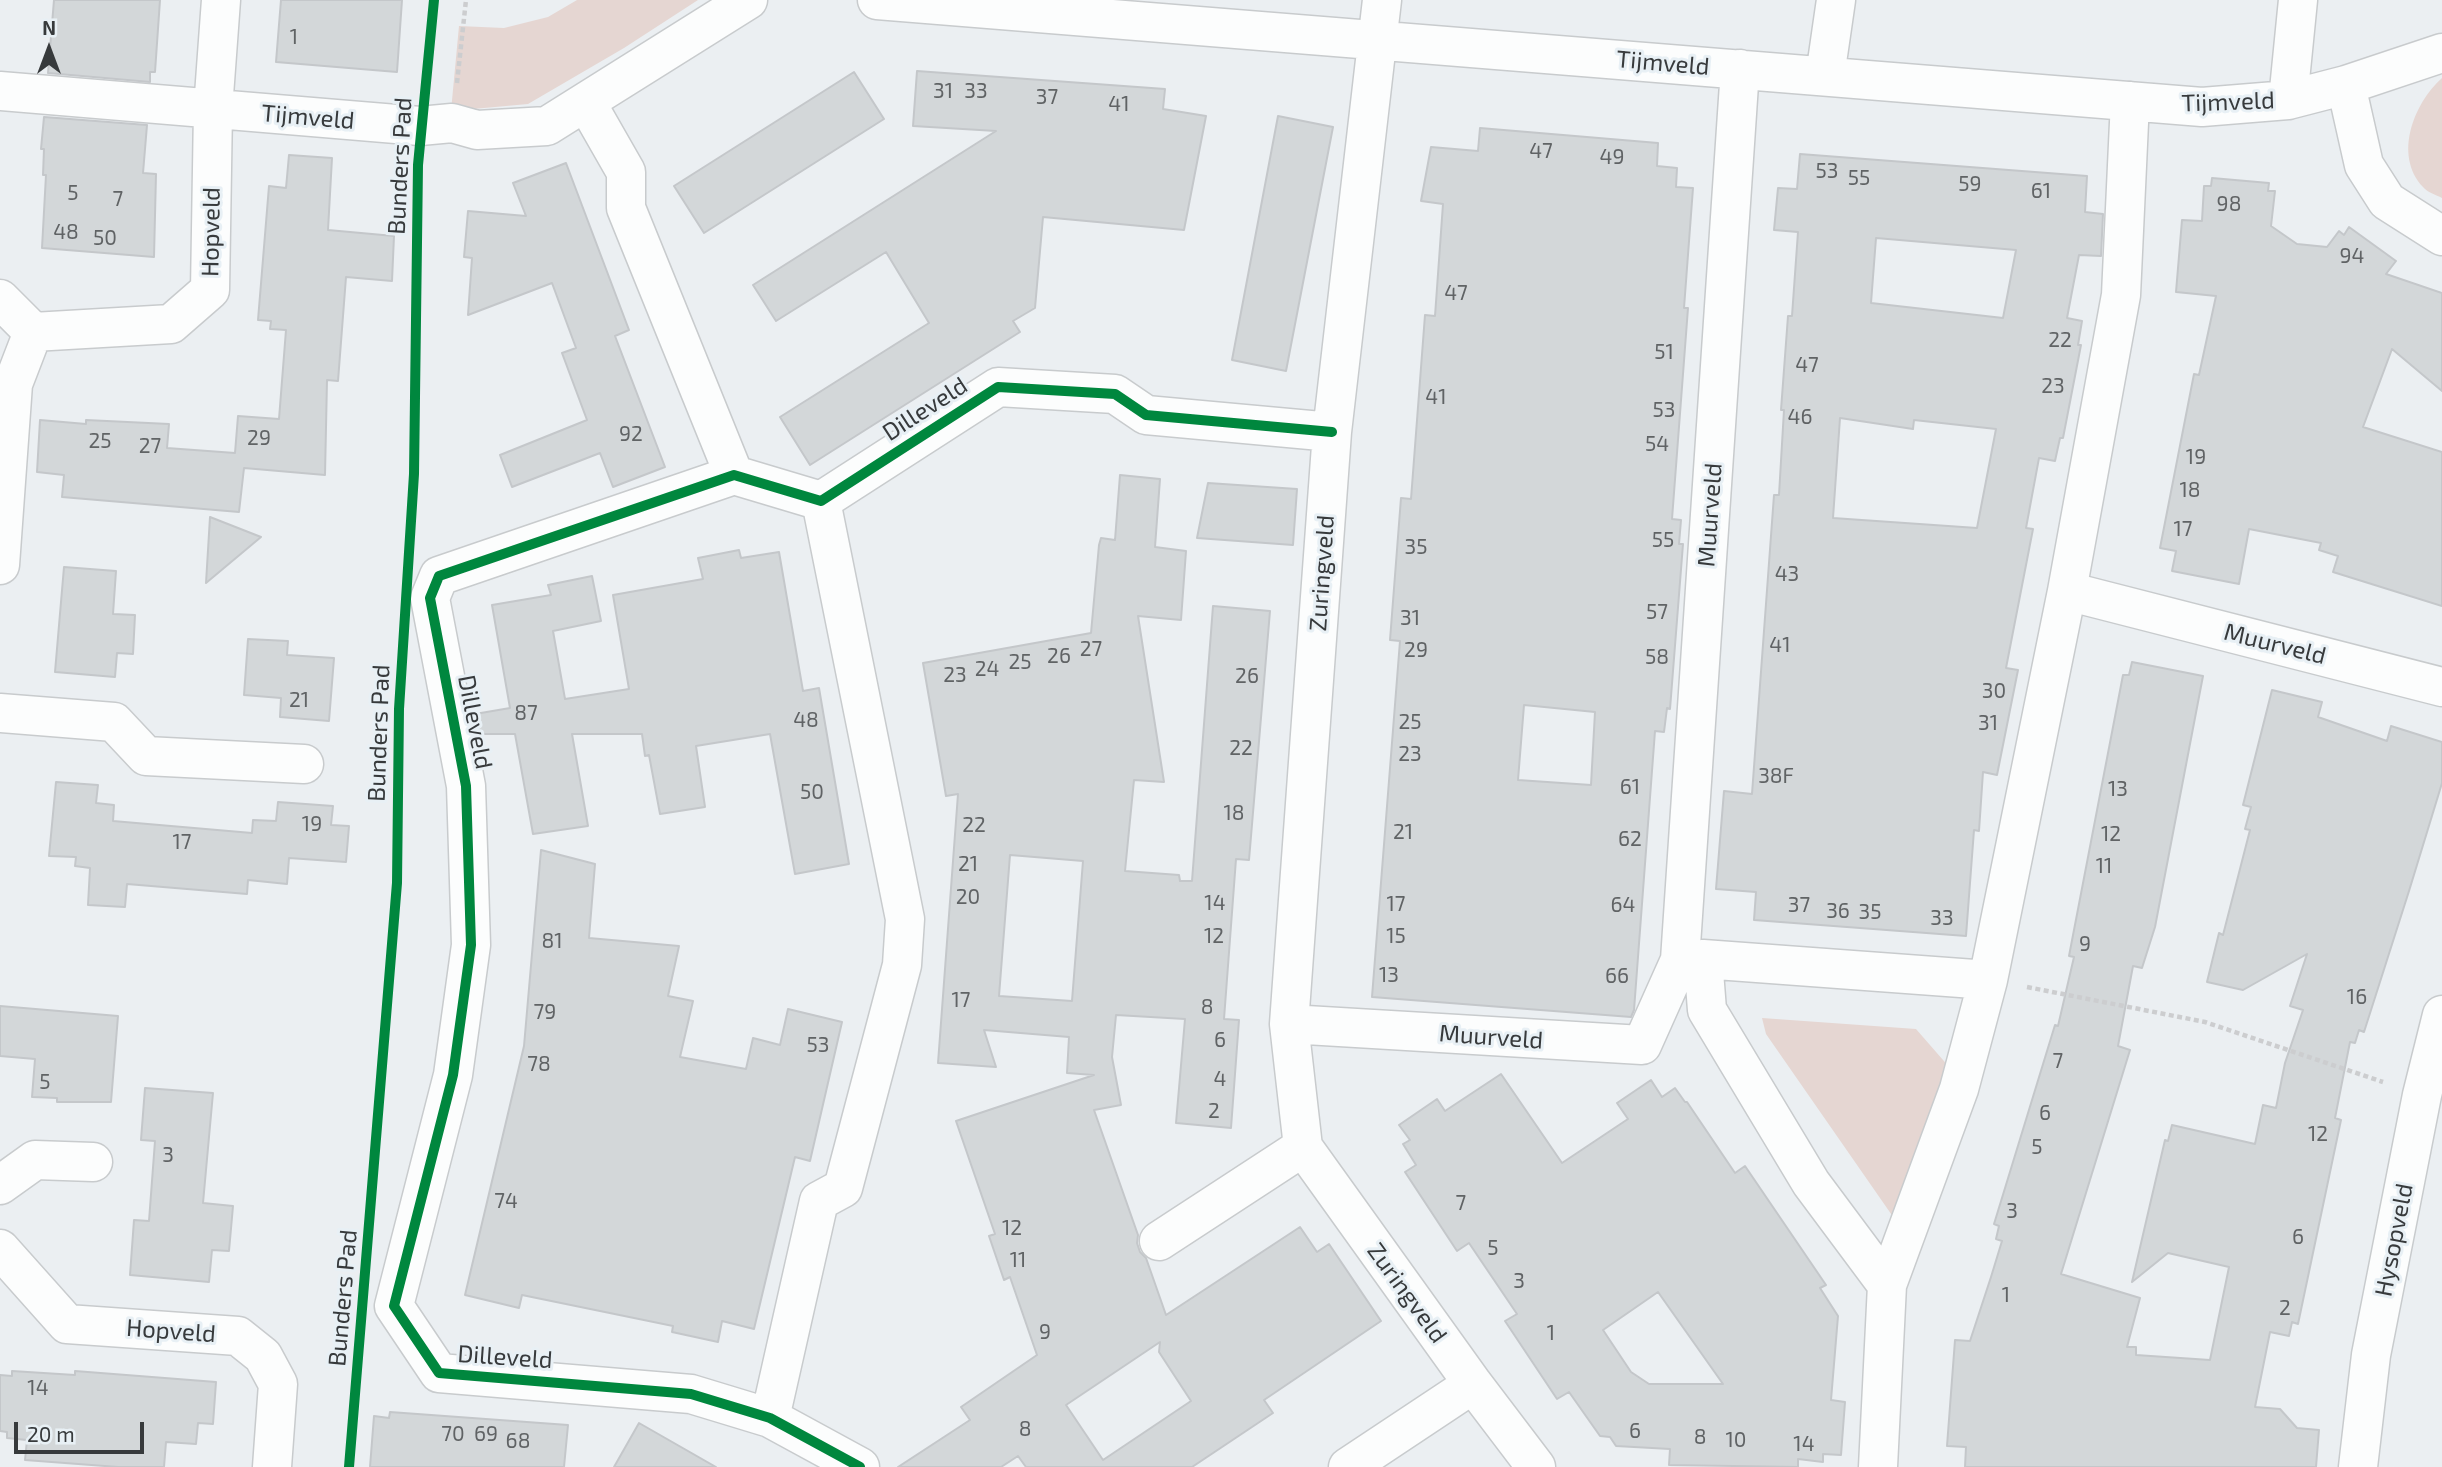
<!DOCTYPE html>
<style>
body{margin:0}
#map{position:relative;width:2442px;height:1467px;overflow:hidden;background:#ebeff2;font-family:"Exo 2",sans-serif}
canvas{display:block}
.north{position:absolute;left:14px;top:14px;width:70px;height:70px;-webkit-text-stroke:5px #e8f0f5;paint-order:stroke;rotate:0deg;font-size:19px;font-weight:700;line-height:28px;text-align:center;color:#373a3c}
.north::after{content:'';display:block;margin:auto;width:24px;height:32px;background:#373a3c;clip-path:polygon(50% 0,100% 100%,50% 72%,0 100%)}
.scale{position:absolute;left:14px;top:1422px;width:130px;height:32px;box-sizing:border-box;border:4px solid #373a3c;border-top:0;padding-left:9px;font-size:21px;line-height:24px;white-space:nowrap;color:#373a3c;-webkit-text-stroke:5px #e8f0f5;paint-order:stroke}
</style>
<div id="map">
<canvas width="2442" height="1467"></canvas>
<div class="north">N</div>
<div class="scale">20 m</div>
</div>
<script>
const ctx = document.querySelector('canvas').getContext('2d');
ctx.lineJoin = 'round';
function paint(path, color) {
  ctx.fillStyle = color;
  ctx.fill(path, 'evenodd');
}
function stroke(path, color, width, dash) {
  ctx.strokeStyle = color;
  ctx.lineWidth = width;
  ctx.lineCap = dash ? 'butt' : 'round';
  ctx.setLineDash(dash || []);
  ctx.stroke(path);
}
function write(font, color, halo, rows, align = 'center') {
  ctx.font = font + ' "Exo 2",sans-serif';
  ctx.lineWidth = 6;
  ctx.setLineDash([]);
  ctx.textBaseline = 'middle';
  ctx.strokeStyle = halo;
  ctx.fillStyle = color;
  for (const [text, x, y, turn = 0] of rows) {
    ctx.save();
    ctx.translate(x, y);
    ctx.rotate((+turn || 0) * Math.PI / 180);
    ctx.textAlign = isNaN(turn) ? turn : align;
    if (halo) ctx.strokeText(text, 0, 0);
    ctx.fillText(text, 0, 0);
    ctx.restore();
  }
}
paint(new Path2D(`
 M577 0H698L624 48 528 104 451 111 459 26 504 28 548 17Z
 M2442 78V198C2436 195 2427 192 2423 187 2393 155 2414 103 2442 78Z
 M1762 1018 1916 1029 1957 1076 1905 1234 1766 1034Z`), '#e5d6d2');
const building = new Path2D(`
 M54 0H160L155 72H150V82L48 73Z
 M281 0H402L397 72 276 62Z
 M917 71 1165 89 1163 109 1206 116 1184 230 1043 217 1035 308 1013 321 1020 332 810 465 780 417 929 323 886 252 776 321 753 285 996 131 913 126Z
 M854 72 884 119 704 233 674 186Z
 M1278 116 1333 127 1286 371 1232 360Z
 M44 117 147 125 143 173 156 174 154 257 42 248 46 175H43L44 149H41Z
 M1480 128 1658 143 1657 166 1677 168 1676 187 1693 188 1684 308H1688L1672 519 1681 520 1679 544H1683L1670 709 1667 708 1664 732 1655 731 1634 1010 1631 1017 1372 997 1400 641 1390 640 1401 498 1411 499 1425 315 1435 316 1443 204 1421 201 1431 147 1478 151ZM1524 705 1595 712 1591 785 1518 780Z
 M1800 154 2087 176 2085 212 2103 214 2101 256 2079 255 2067 318 2082 321 2078 345H2081L2063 438H2060L2055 461 2039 458 2026 528 2033 529 2006 668 2018 670 1997 775 1983 772 1979 831 1974 830 1966 936 1754 920 1756 892 1716 889 1724 791 1752 794 1774 495H1779L1784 410H1781L1788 316H1792L1798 232 1774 230 1778 188 1797 189ZM1876 238 2016 250 2003 318 1871 303ZM1840 418 1913 429 1914 420 1996 429 1977 528 1833 518Z
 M289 155 332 158 328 230 394 236 392 281 346 277 338 381 327 380 325 475 244 468 239 512 62 497 64 475 37 472 40 420 86 424V420L169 424 167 448 235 453 238 416 279 419 286 330 270 329 271 321 258 320 269 186 286 188Z
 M566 163 629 330 615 336 665 467 613 487 600 453 512 487 500 455 587 420 562 353 576 348 552 283 468 315 472 258 464 257 468 211 526 216 513 183Z
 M2212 178 2269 183 2268 191H2275L2271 226 2297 244 2327 247 2339 231 2344 235 2349 227 2396 261 2386 274 2442 293V391L2392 349 2363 427 2442 452V606L2333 572 2338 556 2319 550 2321 543 2249 529 2239 584 2172 571 2176 551 2160 548 2194 374 2199 375 2216 296 2176 292 2182 220 2202 221 2204 186H2211Z
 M1120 475 1160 479 1155 547 1186 551 1181 620 1138 616 1164 782 1134 780 1125 871 1179 875 1180 881H1192L1213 606 1270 611 1249 860 1236 859 1224 1019 1239 1020 1231 1128 1176 1123 1185 1019 1116 1015 1112 1057 1121 1105 1094 1110 1138 1235 1137 1243 1140 1252 1146 1258 1166 1315 1300 1227 1317 1252 1329 1244 1381 1321 1264 1400 1273 1413 1192 1467H1026L1018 1456 1001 1467H898L970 1420 961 1407 1037 1355 1010 1277 1004 1280 989 1236 995 1234 956 1121 1094 1075 1067 1073 1069 1037 984 1030 996 1067 938 1063 958 794 946 796 923 663 1091 633 1099 545 1101 538 1115 540ZM1010 855 1083 861 1072 1001 999 996ZM1160 1342 1159 1352 1191 1401 1103 1460 1066 1405Z
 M1208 483 1297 489 1293 545 1197 538Z
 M210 517 261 537 206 583Z
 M739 550 741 558 779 552 803 691 819 688 849 864 795 874 770 734 696 746 705 807 660 814 649 755 645 756 642 734H572L588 826 533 834 515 734H478L475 714 510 708 492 605 551 595 548 585 592 576 601 621 553 631 565 699 629 689 613 595 703 579 698 558Z
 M64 567 116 571 113 614 135 615 133 654 117 653 115 677 55 672Z
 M248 639 288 641 287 655 334 658 329 721 280 717 281 698 244 695Z
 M2132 662 2203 676 2155 927 2142 968 2133 966 2118 1046 2130 1050 2061 1274 2140 1298 2127 1347H2136V1355L2210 1360 2229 1267 2168 1253 2132 1282 2165 1140 2168 1141 2172 1125 2255 1144 2263 1105 2276 1108 2285 1063 2303 1010 2290 1006 2307 954 2243 990 2207 982 2219 933 2223 935 2250 830 2245 829 2251 807 2243 805 2272 690 2322 702 2318 717 2387 741 2391 726 2442 742V783L2409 891 2364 1032 2359 1030 2355 1043 2350 1042 2335 1118 2341 1120 2298 1324 2292 1322 2289 1336 2270 1332 2255 1407 2280 1409 2297 1428 2319 1430 2316 1467H1965L1966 1447 1947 1446 1955 1340 1970 1341 1991 1277 2002 1241 1996 1239 1999 1226 1994 1224 2055 1025 2058 1026 2074 957 2069 956 2123 675H2129Z
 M56 782 98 785 96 803 114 805 113 821 252 833 253 820 276 821 278 802 333 806 331 825 349 826 346 862 289 858 287 884 248 880 247 894 127 884 125 907 88 905 90 868 75 866 76 857 49 856Z
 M541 850 595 864 589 938 679 946 668 996 693 1001 680 1057 746 1069 753 1038 780 1045 788 1009 842 1022 810 1161 795 1157 754 1329 722 1321 718 1342 672 1332 673 1326 522 1295 519 1308 465 1295 524 1046Z
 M0 1006 118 1016 111 1102H57V1098L32 1097 35 1059 0 1056Z
 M1501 1074 1562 1163 1628 1119 1617 1103 1651 1080 1662 1097 1675 1088 1685 1102H1687L1735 1173 1745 1166 1826 1285 1820 1288 1838 1316 1831 1400 1845 1402 1841 1455 1823 1454V1462L1798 1459V1467L1669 1465 1670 1449 1616 1446 1610 1437 1600 1436 1569 1392 1557 1399 1505 1321 1517 1314 1469 1243 1457 1251 1405 1172 1416 1165 1403 1144 1410 1140 1399 1125 1437 1099 1445 1111ZM1658 1292 1723 1384H1649L1631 1372 1603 1330Z
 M145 1088 213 1093 203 1203 233 1206 229 1251 212 1250 209 1282 130 1275 134 1220 149 1221 155 1141 141 1140Z
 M12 1371 75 1375V1371L216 1382 213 1424 198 1423 196 1444 166 1442 164 1467H118L25 1460 27 1440 7 1438V1432L0 1431V1375L12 1376Z
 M390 1412 568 1425 564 1467H370L374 1416 389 1418Z
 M639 1423 716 1467H614Z`);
paint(building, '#d3d7d9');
stroke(building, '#c4c7ca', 2);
const street = new Path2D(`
 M877 0 2202 107 2288 100 2346 85 2442 53
 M1382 0 1332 432 1289 1024 1303 1147 1473 1384 1536 1467
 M1825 76 1836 0
 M2346 85 2364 165 2387 201 2442 236
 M0 91 420 126 452 123 477 130 547 126 748 0
 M2288 100 2298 0
 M586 102 626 172V208L734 475
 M0 299 33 332
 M0 565 13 384 33 332 171 324 210 290 213 109 221 0
 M2067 591 2442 687
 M0 713 114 722 146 756 304 764
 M1703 959 1707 1010 1811 1183 1887 1285
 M1680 960 1703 959 1988 980
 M1289 1024 1642 1045 1680 960 1740 69
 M0 1185 35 1160 93 1162
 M1159 1241 1303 1147
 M0 1249 67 1324 238 1336 263 1356 278 1384 272 1467
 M770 1418 819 1201 843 1188 902 965 905 919 821 501
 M860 1467 770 1418 691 1394 439 1373 394 1306 453 1075 471 945 466 786 430 598 439 576 734 475 821 501 998 387 1115 394 1146 415 1332 432
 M1348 1467 1473 1384
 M1878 1467 1887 1285 1959 1089 1988 980 2067 591 2121 295 2130 101
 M2358 1467 2371 1355 2422 1095 2442 1015`);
stroke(street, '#c8cbcd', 41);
stroke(new Path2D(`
 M457 83 466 0
 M2027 987 2205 1022 2383 1082`), '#cccdcf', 4.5, [5, 3.5]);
stroke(street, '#fcfdfd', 38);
stroke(new Path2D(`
 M349 1467 397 883 399 709 414 474 418 165 434 0
 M860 1467 770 1418 691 1394 439 1373 394 1306 453 1075 471 945 466 786 430 598 439 576 734 475 821 501 998 387 1115 394 1146 415 1332 432`), '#00873e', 10);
write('21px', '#606365', null, [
 ["1",294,37],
 ["31",943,91],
 ["33",976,91],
 ["37",1047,97],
 ["41",1119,104],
 ["47",1541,151],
 ["49",1612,157],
 ["53",1827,171],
 ["55",1859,178],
 ["59",1970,184],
 ["61",2041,191],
 ["5",73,193],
 ["7",118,199],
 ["98",2229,204],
 ["48",66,232],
 ["50",105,238],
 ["94",2352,256],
 ["47",1456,293],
 ["22",2060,340],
 ["51",1664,352],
 ["47",1807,365],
 ["23",2053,386],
 ["41",1436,397],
 ["53",1664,410],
 ["46",1800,417],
 ["92",631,434],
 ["29",259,438],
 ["25",100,441],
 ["54",1657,444],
 ["27",150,446],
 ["19",2196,457],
 ["18",2190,490],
 ["17",2183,529],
 ["55",1663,540],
 ["35",1416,547],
 ["43",1787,574],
 ["57",1657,612],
 ["31",1410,618],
 ["41",1780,645],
 ["27",1091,649],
 ["29",1416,650],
 ["26",1059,656],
 ["58",1657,657],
 ["25",1020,662],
 ["24",987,669],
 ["23",955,675],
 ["26",1247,676],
 ["30",1994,691],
 ["21",299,700],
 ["87",526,713],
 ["48",806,720],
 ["25",1410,722],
 ["31",1988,723],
 ["22",1241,748],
 ["23",1410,754],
 ["38F",1776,776],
 ["61",1630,787],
 ["13",2118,789],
 ["50",812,792],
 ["18",1234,813],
 ["19",312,824],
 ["22",974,825],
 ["21",1403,832],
 ["12",2111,834],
 ["62",1630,839],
 ["17",182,842],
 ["21",968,864],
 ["11",2104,866],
 ["20",968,897],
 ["14",1215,903],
 ["17",1396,904],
 ["64",1623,905],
 ["37",1799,905],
 ["36",1838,911],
 ["35",1870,912],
 ["33",1942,918],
 ["12",1214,936],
 ["15",1396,936],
 ["81",552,941],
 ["9",2085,944],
 ["13",1389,975],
 ["66",1617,976],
 ["16",2357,997],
 ["17",961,1000],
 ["8",1207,1007],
 ["79",545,1012],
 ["6",1220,1040],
 ["53",818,1045],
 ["7",2058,1061],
 ["78",539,1064],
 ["4",1220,1079],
 ["5",45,1082],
 ["2",1214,1111],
 ["6",2045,1113],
 ["12",2318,1134],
 ["5",2037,1147],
 ["3",168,1155],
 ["74",506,1201],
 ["7",1461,1203],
 ["3",2012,1211],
 ["12",1012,1228],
 ["6",2298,1237],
 ["5",1493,1248],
 ["11",1018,1260],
 ["3",1519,1281],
 ["1",2006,1295],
 ["2",2285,1308],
 ["9",1045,1332],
 ["1",1551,1333],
 ["14",38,1388],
 ["8",1025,1429],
 ["6",1635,1431],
 ["70",453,1434],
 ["69",486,1434],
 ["8",1700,1437],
 ["10",1736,1440],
 ["68",518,1441],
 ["14",1804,1444]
]);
write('24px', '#373a3c', '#e8f0f5', [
 ["Tijmveld",1663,63,5],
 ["Tijmveld",2228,102,-2],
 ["Tijmveld",308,117,5],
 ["Bunders Pad",400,166,-87],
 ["Hopveld",211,232,-89],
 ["Dilleveld",925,409,-33],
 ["Muurveld",1710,515,-86],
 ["Zuringveld",1322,573,-86],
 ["Muurveld",2275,644,14],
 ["Dilleveld",475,722,79],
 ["Bunders Pad",379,733,-88],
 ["Muurveld",1491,1037,4],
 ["Hysopveld",2394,1240,-79],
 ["Zuringveld",1407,1293,54],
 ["Bunders Pad",343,1298,-85],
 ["Hopveld",171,1331,4],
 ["Dilleveld",505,1357,4]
]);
</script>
